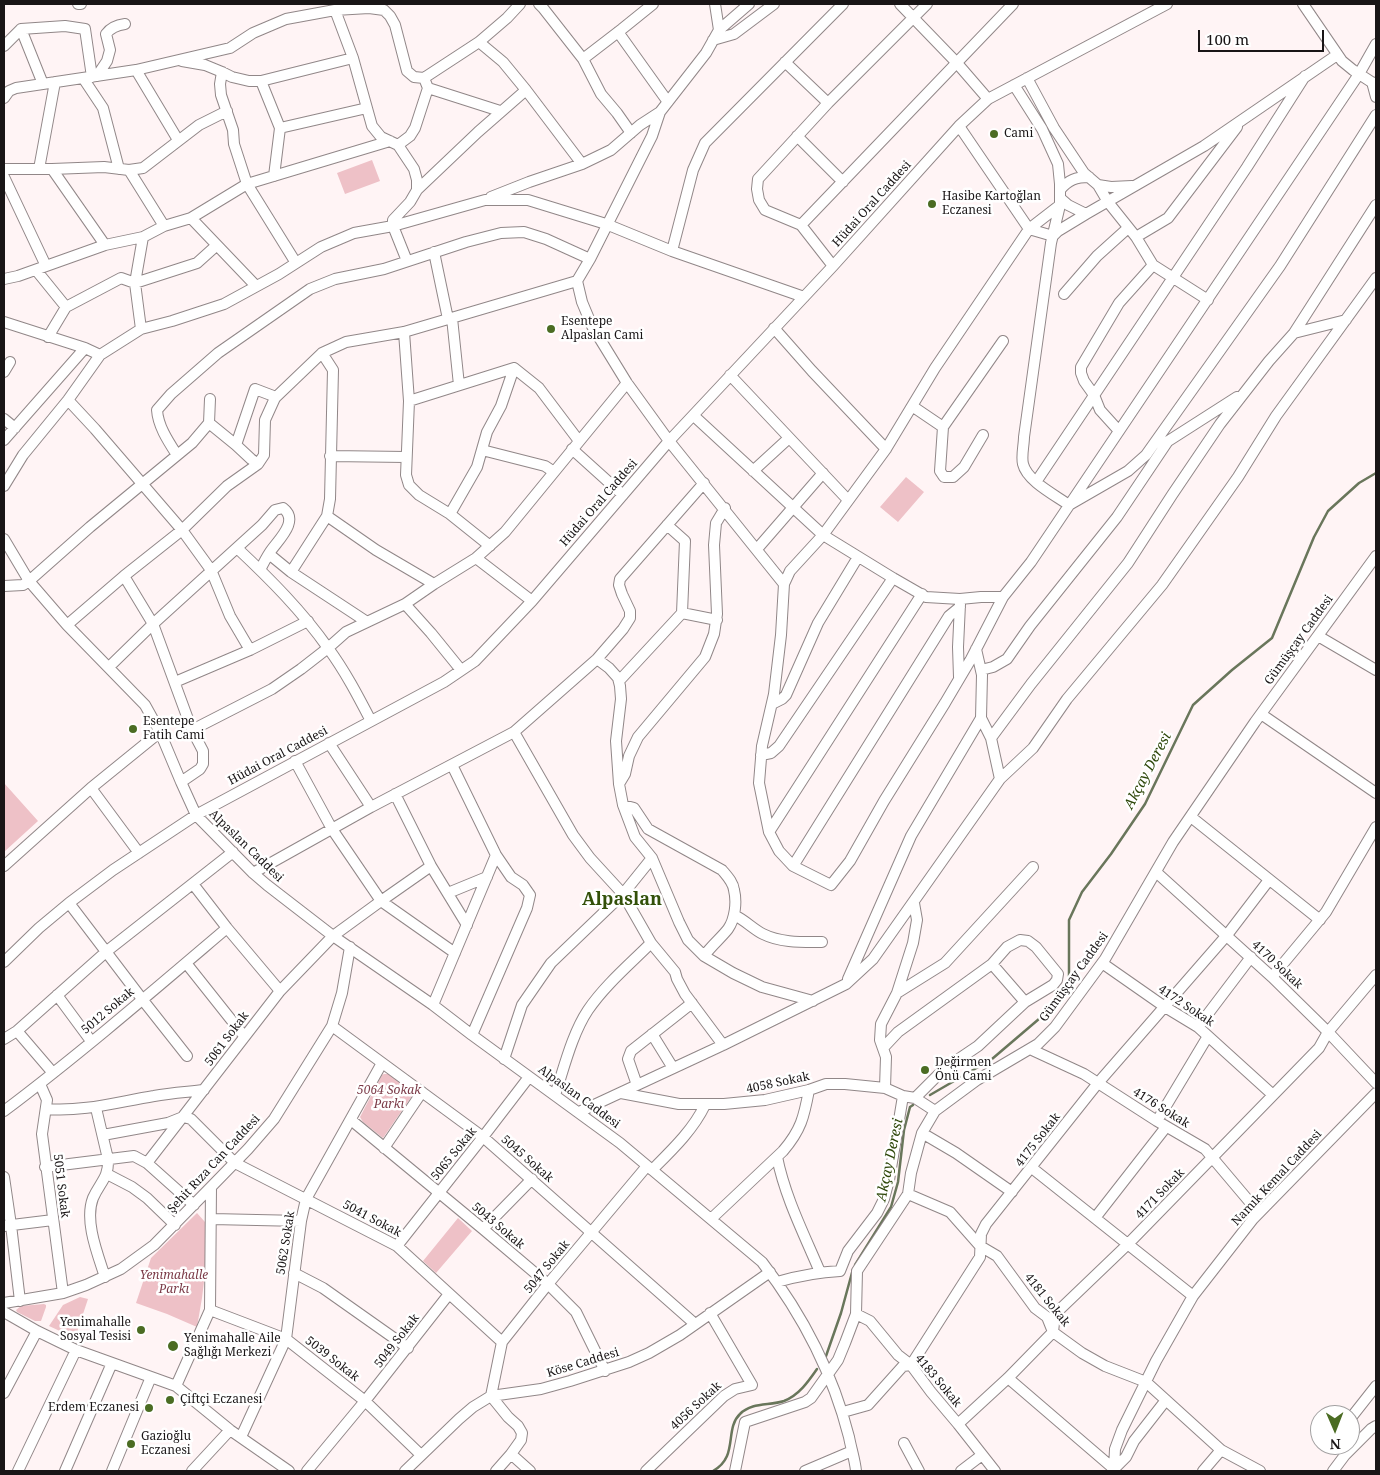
<!DOCTYPE html>
<meta charset="utf-8">
<style>
body{margin:0}
#map{position:relative;width:1380px;height:1475px;overflow:hidden;background:#fff4f5;font-family:"Noto Serif",serif}
canvas{display:block}
.frame{position:absolute;inset:0;border:5px solid #191516;pointer-events:none}
.north{position:absolute;left:1310px;top:1405px;width:50px;height:50px;box-sizing:border-box;background:#fff;border:1px solid #a3a1a2;border-radius:50%;rotate:179deg;font-size:14px;font-weight:700;line-height:20px;text-align:center;color:#191516}
.north::after{content:'';display:block;margin:auto;width:18px;height:22px;background:#4b6c23;clip-path:polygon(50% 0,100% 100%,50% 72%,0 100%)}
.scale{position:absolute;left:1198px;top:30px;width:126px;height:22px;box-sizing:border-box;border:2px solid #191516;border-top:0;padding-left:6px;font-size:15px;line-height:18px;white-space:nowrap;color:#191516;-webkit-text-stroke:4px #fff;paint-order:stroke}
</style>
<div id="map">
<canvas width="1380" height="1475"></canvas>
<div class="frame"></div>
<div class="north">N</div>
<div class="scale">100 m</div>
</div>
<script>
const ctx = document.querySelector('canvas').getContext('2d');
ctx.lineJoin = 'round';
function paint(path, color) {
  ctx.fillStyle = color;
  ctx.fill(path, 'evenodd');
}
function stroke(path, color, width, dash) {
  ctx.strokeStyle = color;
  ctx.lineWidth = width;
  ctx.lineCap = dash ? 'butt' : 'round';
  ctx.setLineDash(dash || []);
  ctx.stroke(path);
}
function write(font, color, halo, rows, align = 'center') {
  ctx.font = font + ' "Noto Serif",serif';
  ctx.lineWidth = 5;
  ctx.setLineDash([]);
  ctx.textBaseline = 'middle';
  ctx.strokeStyle = halo;
  ctx.fillStyle = color;
  for (const [text, x, y, turn = 0] of rows) {
    ctx.save();
    ctx.translate(x, y);
    ctx.rotate((+turn || 0) * Math.PI / 180);
    ctx.textAlign = isNaN(turn) ? turn : align;
    if (halo) ctx.strokeText(text, 0, 0);
    ctx.fillText(text, 0, 0);
    ctx.restore();
  }
}
paint(new Path2D(`
 M372 160 380 181 345 194 337 173Z
 M906 477 924 492 898 522 880 507Z
 M4 783 38 821 4 852Z
 M384 1074H390L414 1093 383 1138 363 1122 360 1117 382 1075Z
 M197 1213 205 1222V1273L202 1298 197 1327 167 1314 136 1303 151 1258Z
 M458 1218 472 1231 436 1273 423 1261Z
 M80 1297 88 1299 75 1338 49 1326 63 1305Z
 M44 1304 46 1305V1307L41 1321H35L17 1312 16 1310 21 1306Z`), '#eec1c7');
stroke(new Path2D(`
 M930 1095 992 1059 1053 1007 1069 985V920L1082 892 1111 854 1145 804 1193 705 1232 670 1272 638 1314 537 1328 511 1359 483 1376 473
 M855 1265 891 1207 898 1182 904 1130 910 1107 913 1105
 M826 1356 841 1313 853 1269
 M713 1471C739 1457 724 1429 740 1414 752 1402 769 1406 784 1401 799 1395 808 1382 817 1369`), '#69765b', 2.5);
const minor = new Path2D(`
 M78 4H81
 M539 4 543 8 583 59 601 94 617 113 631 133
 M715 4 719 30 706 53 660 112 652 136 590 259 577 281 582 302 592 326 627 383 669 441 784 584
 M900 4 956 62 988 99
 M1303 4 1342 61 1353 70 1376 85
 M335 10 353 58 372 126 381 137 398 145 414 169 417 180V190L410 202 393 220V226L407 261
 M21 29 43 84
 M719 30 749 4
 M618 32 668 102
 M713 40 734 34 774 4
 M479 42 503 62 526 90 582 164
 M4 46 21 29 65 26 85 29 92 77
 M583 59 622 29 653 4
 M182 61 205 65 222 72 232 77 249 81H261L353 58
 M785 62 828 103
 M136 70 178 140
 M222 72 220 84 221 95 233 130 234 144 247 184 296 263
 M97 76 107 61 110 50 106 34C111 27 117 25 125 24
 M83 78 103 108 119 169
 M1027 78 1054 128 1084 173 1098 185 1111 187 1132 186
 M261 81 280 128 274 176
 M1372 82 1376 97
 M1014 85 1042 129 1058 164 1060 184V205L1051 243 1024 437C1024 445 1021 456 1023 464 1027 481 1055 495 1069 505L1128 471 1146 455 1280 266 1376 115
 M428 88 500 111
 M4 98 9 91 16 88 136 70 230 48 253 33 286 19 335 10 369 8 384 10 390 16 395 25 407 71 414 77 424 78
 M959 126 1029 229 935 368 886 449 823 535 790 571 784 584 781 635 774 694 762 746 759 783 769 832 779 851 793 866 831 885 850 861 884 801 945 703 971 659 1003 597 1031 562 1359 74 1376 44
 M280 128 367 108
 M797 136 843 182
 M398 145 410 136 415 128 428 88 424 78 479 42 507 18 520 4
 M4 169H52L104 167 129 170 143 168 199 125 227 111
 M39 169 55 82
 M52 169 105 245
 M129 170 164 226
 M4 177 46 266
 M1098 185 1108 202 1136 237 1153 265 1208 300
 M417 190 478 132 526 90
 M1060 190C1068 180 1076 177 1089 177
 M491 197 529 182 582 164 611 150 640 125 660 112
 M1060 198 1068 205 1086 214
 M191 218 256 286
 M801 225 1013 4
 M1029 229 1060 205
 M1029 229 1053 236
 M1053 236 1058 231 1086 214 1204 146 1337 55
 M1136 237 1168 218 1237 127
 M672 251 693 170 705 143 843 4
 M434 252 448 319
 M833 266 801 225 765 210 759 200 757 189 758 179 828 103 927 4
 M36 270 66 307
 M4 279 18 276 105 245 143 237 164 226 191 218 247 184 390 141
 M1064 294 1097 256 1128 228
 M452 318 459 385
 M4 322 85 348 100 355
 M774 328 812 371 886 449
 M141 329 135 283 143 237
 M404 332 409 401 406 475 409 485 419 495 450 514 490 546
 M1294 333 1346 320
 M48 337 66 307 121 278 135 283 197 263 217 245
 M4 372 10 362
 M730 375 848 500
 M68 400 95 429 182 530 211 570 230 616 250 650
 M409 401 514 368 539 388 579 441
 M912 406 943 427 940 471 944 477H953L964 467 983 435
 M694 416 823 535 893 578 926 597 960 599 981 597H1003
 M4 419 15 428
 M209 423 236 445 251 459 258 464
 M943 427 1003 341
 M1119 431 1100 410 1094 395 1084 381 1081 373V367L1119 303 1153 265
 M4 440 85 348
 M236 445 255 389 276 397
 M1162 445 1237 397
 M572 449 623 495
 M482 450 545 466 554 472
 M177 455C168 441 158 426 157 410L171 394 218 353 310 289 335 279 384 269 466 242 501 233 524 232 546 239 590 259
 M330 456 406 457
 M753 471 789 438
 M1036 482 1247 167 1305 76
 M4 486 23 455 68 400 100 355 141 329 172 321 224 304 279 274 321 247 354 233 393 226 485 200H528L606 224 672 251 804 297
 M450 514 477 467 487 432 501 406 514 368
 M327 516 376 550 434 584
 M4 539 29 581 90 527 192 443 209 423 210 399
 M237 548C270 579 302 611 328 648 345 671 358 696 371 721
 M757 549 823 473
 M269 554 291 572 367 622
 M476 558 532 601
 M291 572 327 516 330 499 333 370 322 353
 M124 576 153 624 192 730 203 751V764L200 769 181 782
 M4 586 23 585 29 581 67 625 145 705 160 732 181 782 196 815 253 873 267 885 333 936 433 1005 472 1035 620 1143 762 1262C802 1314 833 1374 849 1437 851 1448 855 1460 856 1471
 M405 604 431 633 461 670
 M682 613 717 620
 M67 625 124 576 182 530 227 486 258 464 264 455 265 420 275 398 322 353 346 342 404 332 577 281
 M1318 636 1376 670
 M976 649 982 675 981 718 991 738 1000 779
 M597 659 609 668 618 678 620 686 621 699 616 741 619 784 623 805 635 837 652 858 679 922 688 940 704 956 733 973 762 987 813 1001
 M109 667 153 624 262 525 275 510 283 508C300 521 278 540 270 552 266 558 263 564 260 570
 M981 670 993 667 1007 659 1030 626 1117 517 1168 441
 M959 677 958 647 960 604
 M619 681 682 613 685 541 667 525
 M175 682 250 650 308 621
 M772 704 782 699 786 695 818 623 858 557
 M1261 714 1376 793
 M192 730 272 689 301 669 328 648 346 632 405 604 434 584 476 558 505 532 627 383
 M514 732 573 835 590 858 623 894 651 943 675 972 677 979 685 994 723 1045
 M991 738 1031 684 1128 563 1172 495 1220 424 1269 361 1294 333 1376 205
 M329 743 371 807
 M761 755 771 753 779 746 893 578
 M452 765 496 855 511 877 523 885 530 895 527 908 472 1035
 M619 784 625 774 629 756 638 737 705 657 714 634 717 614 714 545 716 523 725 508
 M91 788 139 853
 M395 794 431 866 467 925
 M623 805 634 808 648 829 722 870C727 876 733 882 734 890 737 902 735 919 728 929 721 938 711 946 704 956
 M1191 817 1320 920
 M769 832 922 594
 M4 866 91 788 160 732
 M431 866 381 901 455 953
 M793 866 949 616 960 607
 M1156 872 1272 977 1328 1032 1376 1083
 M253 873 371 807 514 732 597 659 623 629 630 618V611L622 594 619 585 620 579 704 483
 M193 884 227 928 280 991
 M448 893 487 877
 M69 903 142 999 187 1056
 M734 915C745 920 753 929 763 934 781 943 802 942 822 942
 M4 962 39 928 69 903 113 870 196 815 444 682 475 661 532 601 669 441 833 266 959 126 988 99 1167 4
 M186 963 244 1036
 M1102 963 1165 1007 1198 1027 1273 1095
 M992 964 1025 1002
 M1272 977 1326 912 1376 827
 M848 979 911 836 981 718
 M897 993 945 963 1033 867
 M57 995 91 1041
 M433 1005 496 855
 M332 1026 483 1137 695 1324
 M1198 1027 1251 957
 M17 1031 53 1073
 M652 1034 673 1068
 M4 1039 17 1031 107 951 233 852
 M883 1048 898 1032 992 964 1007 947 1020 940 1028 941 1036 947 1058 974 1057 980 1053 985 1025 1002 978 1046 944 1069 915 1098
 M1030 1049 1084 1074 1157 1121 1205 1149 1259 1213
 M504 1059 522 1005 551 963 623 894 652 858
 M40 1084 47 1100 42 1134 63 1293
 M637 1085 628 1059 631 1051 692 1003
 M885 1088 886 1057 880 1040 881 1024 897 993 913 943 917 920 914 903
 M621 1093 679 1104H724L765 1100 809 1090 826 1084H845L885 1088 903 1096 915 1098 935 1111
 M555 1095C564 1068 572 1034 588 1010 605 985 630 964 651 943
 M96 1108 108 1159C109 1178 100 1182 93 1198 84 1221 98 1255 105 1277
 M46 1109C84 1112 117 1102 154 1096 170 1093 187 1092 204 1090
 M4 1111C81 1053 154 990 227 928
 M579 1112 723 1045 846 984 873 959 1000 779 1033 748 1067 699 1162 585 1238 477 1276 416 1376 278
 M351 1120 483 1229 548 1284 576 1312 605 1371
 M1157 1121 1208 1036
 M922 1133 956 1153 1012 1192
 M103 1135 168 1123 183 1117 191 1119 235 1163 397 1246 502 1342
 M384 1148 422 1092
 M777 1157C785 1197 804 1234 820 1272
 M147 1163 280 991 333 936 381 901 332 829 295 761
 M45 1167 134 1156 147 1163 194 1205
 M1032 1168 1193 1296
 M652 1170C672 1150 693 1130 705 1105
 M107 1174 132 1187 147 1198 175 1225
 M4 1177 11 1225 20 1301
 M908 1194 950 1212 980 1246 997 1256 1035 1308 1047 1317 1053 1332 1082 1353 1105 1366 1146 1382 1221 1450 1260 1471
 M1095 1218 1166 1127
 M212 1219 301 1221
 M711 1219 783 1151C801 1130 804 1117 809 1090
 M4 1226 53 1220
 M483 1229 532 1179
 M397 1246 483 1137 529 1077
 M294 1273 323 1288 408 1348
 M777 1282C798 1276 818 1272 840 1271L848 1251 877 1213 884 1199 889 1180 903 1096
 M4 1303 63 1293 86 1285 121 1269 154 1245 211 1187 248 1149 274 1119 332 1026 342 993 350 947
 M210 1310 286 1339 365 1401 421 1455
 M4 1312 37 1331 76 1350 176 1386 230 1430 289 1471
 M856 1314 870 1321 898 1355 911 1365 931 1392 958 1424 995 1471
 M1008 1378 1114 1469 1126 1457 1134 1441 1166 1400
 M176 1386 210 1310 211 1187
 M4 1393 37 1331
 M843 1412 868 1405 903 1366 911 1365 980 1257 981 1234 986 1224 1098 1083 1227 935 1269 880
 M1350 1419 1376 1386
 M958 1424 1008 1378 1053 1332 1055 1314 1127 1245 1319 1048 1328 1032 1376 975
 M241 1437 286 1339 301 1221 306 1199 382 1063
 M904 1443 919 1471
 M18 1471 76 1350
 M65 1471 112 1363
 M112 1471 151 1377
 M192 1471 230 1430
 M307 1471 365 1401 449 1294
 M405 1471 459 1419 473 1407 491 1396 541 1389 570 1381 629 1362 649 1353 680 1335 770 1272
 M496 1471 511 1454
 M530 1471 511 1454 521 1440 522 1433 518 1426 508 1417 491 1396 502 1342 548 1284 647 1166
 M646 1471 724 1396 735 1389 752 1385 710 1313
 M735 1471 745 1422 805 1402 811 1398 838 1360 845 1343 856 1314 857 1271 908 1194 911 1173 922 1133 935 1111 977 1080 1038 1044 1055 1027 1105 959 1173 842 1255 722 1376 556
 M805 1471 852 1451
 M961 1471 982 1455
 M1112 1471 1114 1469 1115 1449 1122 1430 1156 1361 1193 1296 1253 1219 1376 1093
 M1203 1471 1221 1450
 M1333 1471 1345 1455 1371 1429 1376 1426`);
stroke(minor, '#918788', 12);
stroke(minor, '#fff', 10);
for (const [x, y, r, color] of [
 [994,134,5,"#4b6c23"],
 [932,204,5,"#4b6c23"],
 [551,329,5,"#4b6c23"],
 [133,729,5,"#4b6c23"],
 [925,1070,5,"#4b6c23"],
 [141,1330,5,"#4b6c23"],
 [173,1346,6,"#4b6c23"],
 [170,1400,5,"#4b6c23"],
 [149,1408,5,"#4b6c23"],
 [131,1444,5,"#4b6c23"]
]) {
  const dot = new Path2D();
  dot.arc(x, y, r, 0, 2 * Math.PI);
  ctx.fillStyle = color;
  ctx.fill(dot);
  stroke(dot, '#fff', 2);
}
write('12px', '#191516', '#fff', [
 ["Cami",1004,134],
 ["Hasibe Kartoğlan",942,197],
 ["Eczanesi",942,211],
 ["Esentepe",561,322],
 ["Alpaslan Cami",561,336],
 ["Esentepe",143,722],
 ["Fatih Cami",143,736],
 ["Değirmen",935,1063],
 ["Önü Cami",935,1077],
 ["Yenimahalle",131,1323,"right"],
 ["Sosyal Tesisi",131,1337,"right"],
 ["Yenimahalle Aile",184,1339],
 ["Sağlığı Merkezi",184,1353],
 ["Çiftçi Eczanesi",180,1400],
 ["Erdem Eczanesi",139,1408,"right"],
 ["Gazioğlu",141,1437],
 ["Eczanesi",141,1451]
], 'left');
write('12px', '#191516', '#fff', [
 ["Hüdai Oral Caddesi",872,204,-48],
 ["Hüdai Oral Caddesi",599,503,-49],
 ["Gümüşçay Caddesi",1299,640,-54],
 ["Hüdai Oral Caddesi",278,756,-28],
 ["Alpaslan Caddesi",246,846,44],
 ["4170 Sokak",1277,965,43],
 ["Gümüşçay Caddesi",1074,977,-54],
 ["4172 Sokak",1186,1006,34],
 ["5012 Sokak",108,1011,-40],
 ["5061 Sokak",227,1039,-53],
 ["4058 Sokak",778,1083,-12],
 ["Alpaslan Caddesi",579,1097,36],
 ["4176 Sokak",1161,1108,32],
 ["4175 Sokak",1038,1140,-52],
 ["5065 Sokak",454,1154,-51],
 ["5045 Sokak",527,1159,41],
 ["Şehit Rıza Can Caddesi",214,1164,-47],
 ["Namık Kemal Caddesi",1277,1178,-47],
 ["5051 Sokak",61,1186,83],
 ["4171 Sokak",1160,1194,-46],
 ["5041 Sokak",372,1219,28],
 ["5043 Sokak",498,1226,40],
 ["5062 Sokak",286,1243,-81],
 ["5047 Sokak",547,1267,-51],
 ["4181 Sokak",1047,1300,51],
 ["5049 Sokak",397,1341,-52],
 ["5039 Sokak",332,1359,38],
 ["Köse Caddesi",583,1363,-17],
 ["4183 Sokak",938,1381,50],
 ["4056 Sokak",696,1406,-43]
]);
write('italic 12px', '#7b3a47', '#fff', [
 ["5064 Sokak",389,1091],
 ["Parkı",389,1105],
 ["Yenimahalle",174,1276],
 ["Parkı",174,1290]
]);
write('italic 14px', '#2d4709', '#fff', [
 ["Akçay Deresi",1148,771,-62],
 ["Akçay Deresi",890,1160,-78]
]);
write('bold 18px', '#335009', '#fff', [
 ["Alpaslan",622,900]
]);
</script>
